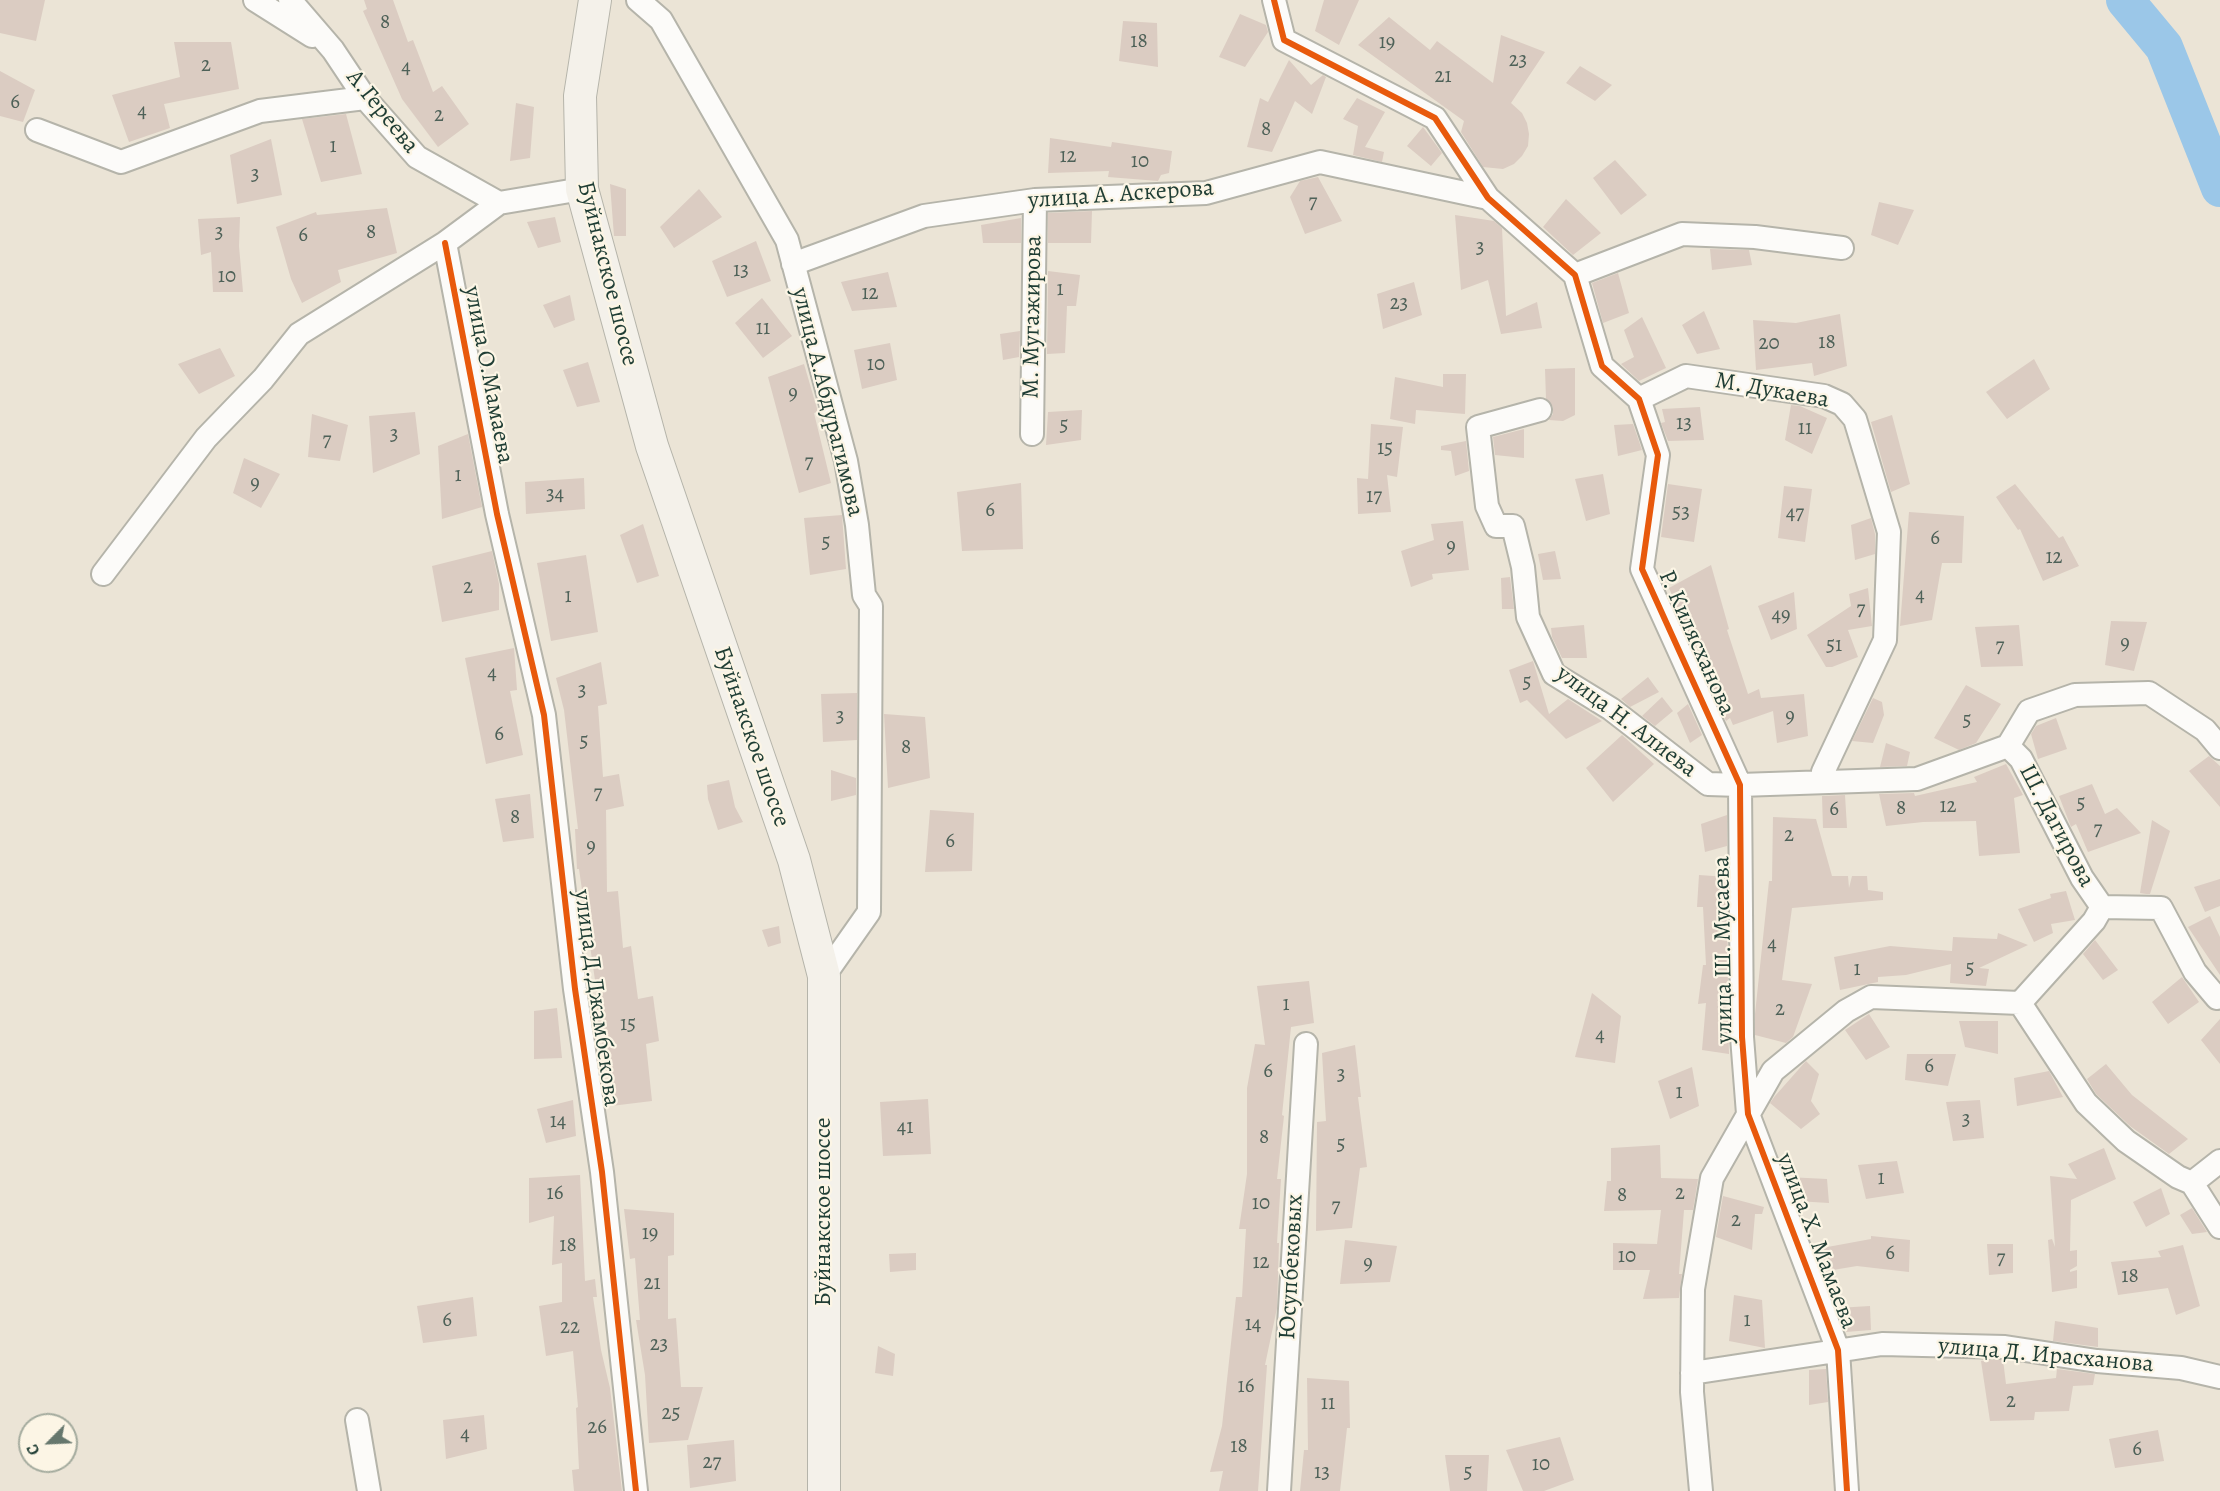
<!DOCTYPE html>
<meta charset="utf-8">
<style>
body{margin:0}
#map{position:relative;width:2220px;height:1491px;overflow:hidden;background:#ebe4d6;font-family:Alegreya,serif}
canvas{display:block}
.north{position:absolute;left:18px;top:1413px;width:60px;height:60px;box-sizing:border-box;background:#fcf5e5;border:2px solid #a4ab9e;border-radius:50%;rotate:246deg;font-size:16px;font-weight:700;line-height:24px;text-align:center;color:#1f3d34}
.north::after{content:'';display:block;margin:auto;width:21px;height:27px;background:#66776d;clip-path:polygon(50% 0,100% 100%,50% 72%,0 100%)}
</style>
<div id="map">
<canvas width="2220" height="1491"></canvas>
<div class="north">С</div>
</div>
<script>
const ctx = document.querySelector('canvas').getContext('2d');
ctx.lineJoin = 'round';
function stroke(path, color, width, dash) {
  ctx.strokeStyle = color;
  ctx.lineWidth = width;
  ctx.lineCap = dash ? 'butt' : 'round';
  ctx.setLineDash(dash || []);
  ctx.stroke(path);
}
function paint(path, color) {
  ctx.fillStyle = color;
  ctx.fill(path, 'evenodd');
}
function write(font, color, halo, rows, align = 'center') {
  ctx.font = font + ' Alegreya,serif';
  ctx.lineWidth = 4.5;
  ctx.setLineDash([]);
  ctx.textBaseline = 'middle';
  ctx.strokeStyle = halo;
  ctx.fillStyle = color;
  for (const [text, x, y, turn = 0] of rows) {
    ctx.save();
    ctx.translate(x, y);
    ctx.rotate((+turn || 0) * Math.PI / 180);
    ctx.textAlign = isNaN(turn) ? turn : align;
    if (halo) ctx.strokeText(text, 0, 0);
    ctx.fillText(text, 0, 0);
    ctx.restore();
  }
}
stroke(new Path2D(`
 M2125 0 2164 47 2220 188`), '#9bc7e8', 38);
paint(new Path2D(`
 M0 0H45L36 41 0 33Z
 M364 0H393L408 42 413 40 433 92 442 86 469 124 438 147 402 99 363 11 367 9Z
 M1324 0H1359L1339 45 1315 31Z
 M1240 14 1266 25 1268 32 1245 67 1219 57Z
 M1389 17 1430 50 1437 41 1493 83 1501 35 1545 52 1511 103 1522 113 1527 123 1529 134 1528 146 1522 156 1514 164 1503 169 1483 167 1461 132 1464 121 1358 45Z
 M1123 21 1157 23 1158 67 1119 61Z
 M174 42H231L239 89 164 104 170 128 129 142 112 95 180 77Z
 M1289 60 1311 85 1323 75 1326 77 1312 114 1295 101 1272 152 1247 147 1260 98 1268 102Z
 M1580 66 1612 85 1595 101 1566 83Z
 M0 71 35 90 23 122 0 116Z
 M1357 98 1385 112 1365 147 1384 152 1382 162 1353 155 1358 126 1343 119Z
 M516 103 534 107 530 158 510 161Z
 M346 114 362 174 321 182 302 119Z
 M1423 127 1442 153 1431 166 1407 146Z
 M1050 138 1111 147 1112 142 1172 151 1169 173 1161 175 1158 181 1108 177 1109 171 1048 173Z
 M271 139 282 195 237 204 230 155Z
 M1615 160 1647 195 1621 215 1593 178Z
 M1318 177 1342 221 1305 234 1290 197 1300 181Z
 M610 184 626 189V236H614Z
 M699 189 722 217 674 248 660 227Z
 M1566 199 1601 233 1573 255 1543 227Z
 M1879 202 1914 210 1898 245 1871 235Z
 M387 208 397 253 338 270 341 282 302 303 291 279 276 227 316 212 317 215Z
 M1092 211 1091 243H1048V213Z
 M1455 215 1494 221 1502 228 1506 316 1537 302 1542 328 1501 334 1488 280 1461 290Z
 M240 217 239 246 243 292H213L211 252 201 255 198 219Z
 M555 217 561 242 538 248 527 222Z
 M1021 218V243H983L981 225Z
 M756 241 771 281 727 297 712 261Z
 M1710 249 1749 250 1752 265 1712 270Z
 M1048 271 1080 275 1076 306H1067L1065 353 1047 354Z
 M888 272 897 307 852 311 841 282Z
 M1618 273 1629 313 1603 323 1592 283Z
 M1414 282 1422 315 1383 329 1377 294Z
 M570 295 575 320 554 328 543 305Z
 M762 298 792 336 763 358 735 323Z
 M1704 311 1720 349 1697 354 1682 325Z
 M1840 314 1847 366 1814 376 1812 363 1756 370 1753 320 1796 323Z
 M1642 317 1666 368 1639 381 1621 364 1634 357 1624 330Z
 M1020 331 1019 357 1003 360 1000 334Z
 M890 343 897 380 862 389 854 350Z
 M220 348 235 376 199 394 178 364Z
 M2034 359 2050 389 2007 419 1986 392Z
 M588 362 600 402 577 407 563 370Z
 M804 364 818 412 814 413 831 483 799 493 768 377Z
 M1575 368V415L1563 421 1549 420 1553 414V407L1546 399 1545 369Z
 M1443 374H1466L1465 414 1416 410 1415 424 1390 419 1395 377 1443 387Z
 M1791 405 1800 406 1827 418 1812 454 1785 440Z
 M1700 407 1704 440 1668 441 1661 423 1665 422 1662 409Z
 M1082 410 1081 440 1046 445 1048 412Z
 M415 412 420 454 373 473 369 416Z
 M312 414 348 425 340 461 308 457Z
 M1892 415 1910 484 1891 492 1871 422Z
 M1371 424 1403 427 1397 477 1387 475 1391 512 1358 514 1357 478 1368 479Z
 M1633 424 1642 450 1618 456 1614 425Z
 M1524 429V458L1495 455 1493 437Z
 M468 434 482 507 442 519 438 446Z
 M1466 441 1469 471 1455 476 1451 451 1441 450V446Z
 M244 458 280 474 261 508 233 493Z
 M1603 474 1610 514 1586 521 1575 479Z
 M584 478 585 509 526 514 525 482Z
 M1021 483 1023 549 962 551 957 492Z
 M1668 484 1702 489 1694 542 1661 537Z
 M2015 484 2059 538 2063 536 2079 566 2043 581 2020 529 2018 530 1996 497Z
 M1784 486 1812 489 1805 542 1778 538Z
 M1909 512 1964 516 1962 563H1942L1932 620 1900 626Z
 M842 515 846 569 810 575 804 518Z
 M1871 518 1875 534V554L1855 560 1851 525Z
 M1463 521 1469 570 1432 574 1433 579 1411 587 1401 551 1434 540 1431 524Z
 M643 524 659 576 637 583 620 535Z
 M492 551 499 584V610L442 622 432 566Z
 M1555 551 1561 579 1543 580 1538 554Z
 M586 555 598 632 551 641 537 563Z
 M1711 565 1729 629 1727 630 1748 694 1759 689 1761 698 1804 694 1808 736 1777 743 1773 711 1733 725 1730 718 1726 721 1710 687 1714 684 1698 643 1694 645 1669 588Z
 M1510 577 1514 609H1502L1501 578Z
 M1868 588 1872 626 1848 630 1858 657 1832 667H1826L1807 635 1851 606 1849 594Z
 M1794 592 1797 629 1771 640 1758 606Z
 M2111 621 2147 622 2134 671 2105 665Z
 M1584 625 1587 658H1562L1552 637 1551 628Z
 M2019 625 2023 666 1981 667 1975 627Z
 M514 648 517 690 510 691 523 755 486 764 465 658Z
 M1533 661 1549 714 1568 699 1602 721 1566 739 1527 700 1520 703 1509 670Z
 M601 662 607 704 598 706 603 777 619 774 624 806 606 810 607 892 618 891 623 948 631 946 638 999 653 996 659 1041 646 1044 652 1101 611 1106 607 1052 604 1053 596 1009 599 1008 579 869H577L575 829H578L564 710 556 678Z
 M1648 677 1659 692 1630 707 1621 699Z
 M1966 685 2001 704 1976 743 1959 750 1934 738Z
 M857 693V740L823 742 821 694Z
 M1662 697 1673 711 1655 726 1642 716Z
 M1873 698 1882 702 1884 715 1873 743 1852 741Z
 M1688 704 1702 735 1690 743 1677 713Z
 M884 714 925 717 930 778 888 788Z
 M2056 718 2067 749 2038 759 2031 734 2036 726Z
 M1622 735 1654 764 1613 802 1586 768Z
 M1886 743 1910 752 1907 766 1880 767Z
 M2209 756 2220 766V807L2189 771Z
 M2006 764 2023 795 2014 798 2020 853 1979 856 1976 821 1923 822 1886 826 1879 794 1914 793 1915 796 1977 782 1974 777Z
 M831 770 856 778V795L831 801Z
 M729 780 735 807 743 822 718 830 708 799 707 785Z
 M2092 784 2105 814 2117 808 2141 833 2088 852 2076 824 2071 827 2059 796Z
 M530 794 534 838 503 842 495 799Z
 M1845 795 1847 828H1823L1822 796Z
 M930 810 974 813 972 871 925 872Z
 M1727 815V846L1705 852 1701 824Z
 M1773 817 1816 819 1832 876H1848L1849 888 1852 876H1867L1868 890 1883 892V900L1792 908 1782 980 1812 984 1793 1037 1786 1043 1755 1035V1014L1769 881H1772Z
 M2152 820 2170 831 2150 894H2146L2140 893Z
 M1699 875 1727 877 1728 988 1725 1013H1728L1729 1054 1702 1050 1706 1003 1698 1004 1703 965H1706L1703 907H1697Z
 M2220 879V906L2205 912 2194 887Z
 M2066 891 2075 920 2051 924 2053 933 2034 942 2018 909 2051 898 2050 894Z
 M2210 916 2220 937V975L2188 927Z
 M779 926 781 943 768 947 762 930Z
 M1998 933 2028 945 1979 968 1989 969 1986 986 1950 983 1951 964 1906 975 1878 977V982L1840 990 1834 957 1890 946 1952 951 1953 937 1997 939Z
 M2095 940 2118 970 2103 980 2083 954Z
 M2182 977 2199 1002 2168 1024 2152 1002Z
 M1309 981 1314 1023 1291 1027 1282 1115 1284 1116 1277 1179H1281L1277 1243H1279L1277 1308 1265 1365H1267L1258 1491H1219L1223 1471 1210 1472 1222 1426 1236 1297H1242L1246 1229H1239L1247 1174V1088L1255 1044 1265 1045 1257 986Z
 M1592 993 1621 1016 1615 1063 1575 1057Z
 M557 1008 562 1058 534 1059V1011Z
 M1869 1014 1890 1047 1866 1060 1845 1030Z
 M2220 1019V1064L2201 1040Z
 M1959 1021H1998V1054L1965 1047Z
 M1355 1045 1361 1097H1358L1367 1167 1360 1168 1352 1228 1316 1231 1317 1122 1326 1121 1322 1053Z
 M1907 1054H1956L1948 1086 1905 1080Z
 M1806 1061 1819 1074 1811 1101 1820 1114 1801 1129 1770 1103 1775 1096Z
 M2106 1064 2132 1095 2188 1139 2169 1154 2130 1126 2096 1094 2087 1079Z
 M1692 1067 1699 1106 1670 1119 1658 1081Z
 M2049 1071 2063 1097 2017 1106 2014 1078Z
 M928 1099 931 1154 883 1156 880 1102Z
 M573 1100 576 1136 546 1143 537 1109Z
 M1980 1100 1984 1138 1953 1141 1946 1102Z
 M1660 1145 1661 1178 1698 1179 1693 1210H1684L1679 1274H1682L1679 1298 1643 1299 1650 1270H1613V1243L1657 1244 1661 1210 1604 1211 1607 1181H1611V1148Z
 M2104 1148 2116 1179 2071 1200 2070 1251 2077 1250V1266L2070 1270V1272L2077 1270V1288L2052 1292 2048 1240 2052 1239 2055 1247 2050 1176 2077 1179 2068 1164Z
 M1897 1161 1904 1193 1866 1199 1858 1165Z
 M580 1175 585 1281 595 1279 597 1297H593L601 1350 610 1388 622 1491H574L572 1470 579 1469 576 1408 578 1407 573 1351 546 1356 539 1306 562 1302V1263L552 1265 554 1216 529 1223V1178Z
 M1787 1177 1827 1179 1829 1203 1796 1201Z
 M2161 1188 2170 1214 2146 1227 2133 1202Z
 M1723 1196 1764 1207 1762 1214H1755L1752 1250 1716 1237Z
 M2192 1208 2207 1232 2192 1234 2180 1215Z
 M624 1209 674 1213V1255L668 1256V1319L676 1318 681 1387H703L688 1440 649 1443 645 1375 636 1320H640L635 1258 630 1259Z
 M1871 1236 1910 1240 1909 1272 1857 1266 1827 1271 1822 1248 1871 1239Z
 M1345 1240 1397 1246 1390 1282 1340 1284Z
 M1987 1244H2013V1273L1989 1275Z
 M2183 1245 2200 1306 2176 1315 2168 1288 2118 1295 2111 1262 2161 1257 2158 1251Z
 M916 1253V1270L890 1272 889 1254Z
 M1734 1295 1762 1300 1765 1348 1729 1341Z
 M473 1297 477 1336 423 1343 417 1306Z
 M1870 1306 1871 1330 1846 1332 1837 1308Z
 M2055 1321 2098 1328V1347L2053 1341Z
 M878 1346 895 1354 893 1376 875 1373Z
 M1989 1360H2003L2006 1384 2056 1378 2057 1369 2095 1374 2093 1385 2073 1386 2069 1411 2035 1412 2034 1420 1990 1421 1981 1361Z
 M1826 1369 1828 1402 1809 1405V1370Z
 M1307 1378 1349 1381 1350 1428H1347L1340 1491H1300L1304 1450H1308Z
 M484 1415 487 1449 446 1459 443 1420Z
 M2158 1430 2164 1461 2115 1468 2109 1439Z
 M1560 1437 1574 1480 1544 1491H1523L1506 1450Z
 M734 1440 736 1481 690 1488 687 1445Z
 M1445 1455H1489L1487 1491H1450Z`), '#dbccc2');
const minor = new Path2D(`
 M255 0 312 36
 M290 0 333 50 365 98 417 157 499 203
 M638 0 661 20 787 240 846 461 857 525 864 595 871 606 869 912 824 976
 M1274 0 1284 40 1435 118 1488 198 1575 275 1602 366 1639 399 1658 455 1642 569 1740 785 1742 1037 1748 1114 1838 1350 1847 1491
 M37 130 121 162 260 111 365 98
 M445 243 497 514 544 715 575 989 602 1172 636 1491
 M793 264 924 216 1035 200 1206 193 1320 162 1488 198
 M1575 275 1682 234 1755 237 1842 248
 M1639 399 1686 376 1824 396 1842 404 1855 419 1889 532 1885 640 1823 772
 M1540 410 1478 427 1487 506 1496 526H1513L1523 567 1528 617 1554 674 1611 709 1708 784 1740 785 1917 779 2008 746
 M1032 434 1035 200
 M103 574 206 438 263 379 299 334 445 243 499 203 582 189
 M2008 746 2021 759 2082 878 2102 907 2161 908 2195 972 2217 998
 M2008 746 2029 711 2075 695 2149 693 2205 730 2220 748
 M2020 1003 2086 1103 2126 1141 2178 1177 2192 1183 2220 1227
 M2020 1003 2094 921 2102 907
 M2192 1183 2220 1161
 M1692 1373 1882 1344 2005 1347 2097 1361 2181 1368 2220 1377
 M357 1420 369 1491
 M1279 1491 1306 1044
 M1701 1491 1692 1392 1693 1289 1712 1178 1773 1071 1846 1011 1871 997 2020 1003`);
const secondary = new Path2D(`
 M595 0 580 96 582 189 652 446 794 860 824 976V1491`);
stroke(minor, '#b5b4aa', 26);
stroke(secondary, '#b5b4aa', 34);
stroke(minor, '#fcfbf9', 22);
stroke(secondary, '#f4f1ea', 32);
stroke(new Path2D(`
 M1274 0 1284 40 1435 118 1488 198 1575 275 1602 366 1639 399 1658 455 1642 569 1740 785 1742 1037 1748 1114 1838 1350 1847 1491
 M445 243 497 514 544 715 575 989 602 1172 636 1491`), '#e8590c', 6);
write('21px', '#4e6158', null, [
 ["8",385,23],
 ["18",1139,42],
 ["19",1387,43],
 ["23",1518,61],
 ["2",206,66],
 ["4",406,68],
 ["21",1443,77],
 ["6",15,103],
 ["4",142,112],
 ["2",439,116],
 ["8",1266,130],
 ["1",333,147],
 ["12",1068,157],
 ["10",1140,162],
 ["3",255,175],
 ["7",1313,203],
 ["3",219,233],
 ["8",371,233],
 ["6",303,236],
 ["3",1480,248],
 ["13",741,271],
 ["10",227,277],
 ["1",1060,290],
 ["12",870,294],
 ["23",1399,304],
 ["11",763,329],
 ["18",1827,343],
 ["20",1769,344],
 ["10",876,365],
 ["9",793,394],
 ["13",1684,424],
 ["5",1064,426],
 ["11",1805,429],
 ["3",394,435],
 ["7",327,441],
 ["15",1385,449],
 ["7",809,463],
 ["1",458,476],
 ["9",255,484],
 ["34",555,495],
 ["17",1374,497],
 ["6",990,511],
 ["53",1681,513],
 ["47",1795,514],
 ["6",1935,539],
 ["5",826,543],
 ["9",1451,547],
 ["12",2054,558],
 ["2",468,588],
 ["4",1920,596],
 ["1",568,597],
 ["7",1861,610],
 ["49",1781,616],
 ["9",2125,644],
 ["51",1834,646],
 ["7",2000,647],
 ["4",492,674],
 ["5",1527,683],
 ["3",582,691],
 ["3",840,717],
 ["9",1790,717],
 ["5",1967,721],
 ["6",499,735],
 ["5",584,742],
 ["8",906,748],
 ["7",598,794],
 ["5",2081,804],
 ["12",1948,807],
 ["8",1901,809],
 ["6",1834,810],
 ["8",515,818],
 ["7",2098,830],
 ["2",1789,836],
 ["6",950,842],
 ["9",591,847],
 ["4",1772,945],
 ["5",1970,969],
 ["1",1857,970],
 ["1",1286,1005],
 ["2",1780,1010],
 ["15",628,1025],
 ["4",1600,1036],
 ["6",1929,1067],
 ["6",1268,1072],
 ["3",1341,1075],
 ["1",1679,1093],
 ["3",1966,1120],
 ["14",558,1122],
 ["41",905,1128],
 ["8",1264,1138],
 ["5",1341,1145],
 ["1",1881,1179],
 ["16",555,1194],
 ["2",1680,1194],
 ["8",1622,1196],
 ["10",1261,1204],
 ["7",1336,1207],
 ["2",1736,1221],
 ["19",650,1234],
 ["18",568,1246],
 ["6",1890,1254],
 ["10",1627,1257],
 ["7",2001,1259],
 ["12",1261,1263],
 ["9",1368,1264],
 ["18",2130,1277],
 ["21",652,1284],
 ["6",447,1321],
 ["1",1747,1321],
 ["14",1253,1325],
 ["22",570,1328],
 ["23",659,1345],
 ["16",1246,1387],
 ["2",2011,1402],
 ["11",1328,1404],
 ["25",671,1414],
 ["26",597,1428],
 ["4",465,1435],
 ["18",1239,1447],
 ["6",2137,1450],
 ["27",712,1463],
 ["10",1541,1465],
 ["13",1322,1473],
 ["5",1468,1473]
]);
write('24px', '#1f3d34', '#fcf5e5', [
 ["A.Гереева",382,112,51],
 ["улица А. Аскерова",1121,195,-4],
 ["Буйнакское шоссе",607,274,76],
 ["М. Мугажирова",1033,317,-89],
 ["улица О.Мамаева",488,375,79],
 ["М. Дукаева",1772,391,10],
 ["улица А.Абдурагимова",827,402,76],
 ["Р. Килясханова",1696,643,66],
 ["улица Н. Алиева",1626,722,37],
 ["Буйнакское шоссе",751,737,71],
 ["Ш. Дагирова",2056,826,62],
 ["улица Ш. Мусаева",1724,950,-91],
 ["улица Д.Джамбекова",596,998,82],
 ["Буйнакское шоссе",824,1212,-90],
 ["улица Х. Мамаева",1816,1241,69],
 ["Юсупбековых",1292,1267,-87],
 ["улица Д. Ирасханова",2046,1356,5]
]);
</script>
